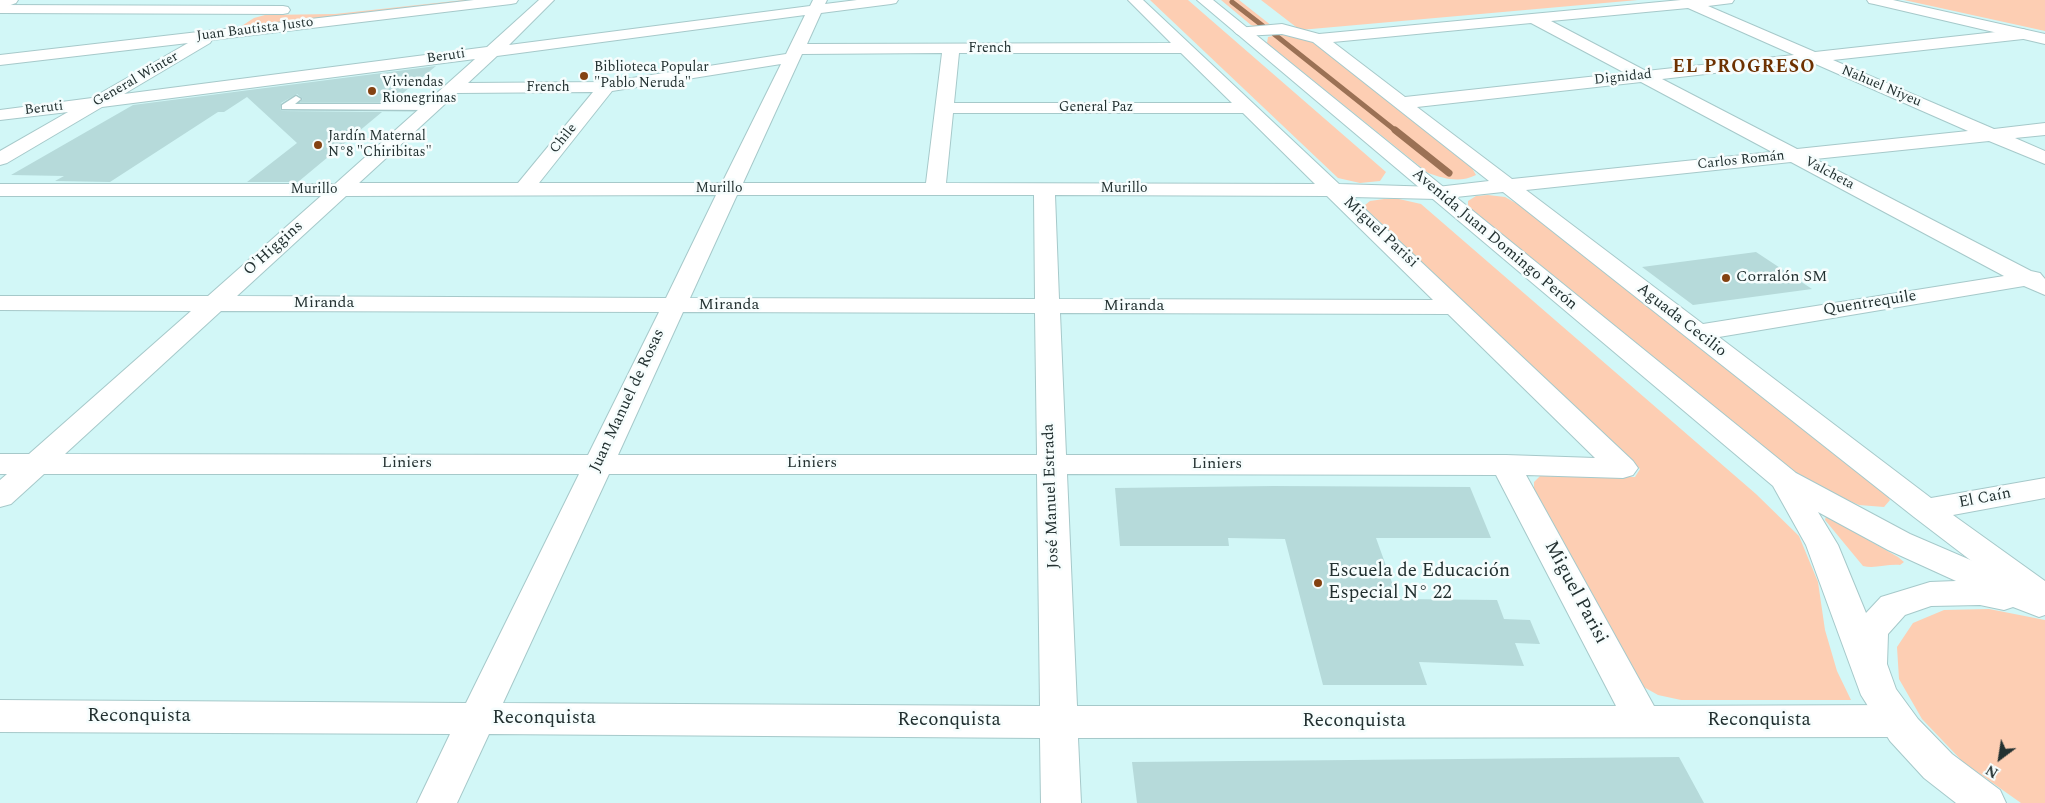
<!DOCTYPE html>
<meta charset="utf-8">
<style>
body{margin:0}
#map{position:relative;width:2045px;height:803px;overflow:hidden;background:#d2f7f7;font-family:Spectral,serif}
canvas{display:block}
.north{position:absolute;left:1975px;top:733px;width:50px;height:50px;-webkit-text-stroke:4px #f6fdfd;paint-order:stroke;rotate:211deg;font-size:14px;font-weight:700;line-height:20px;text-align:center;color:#233131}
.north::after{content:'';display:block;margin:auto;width:18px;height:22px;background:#233131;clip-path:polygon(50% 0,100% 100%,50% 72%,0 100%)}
</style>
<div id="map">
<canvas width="2045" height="803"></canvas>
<div class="north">N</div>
</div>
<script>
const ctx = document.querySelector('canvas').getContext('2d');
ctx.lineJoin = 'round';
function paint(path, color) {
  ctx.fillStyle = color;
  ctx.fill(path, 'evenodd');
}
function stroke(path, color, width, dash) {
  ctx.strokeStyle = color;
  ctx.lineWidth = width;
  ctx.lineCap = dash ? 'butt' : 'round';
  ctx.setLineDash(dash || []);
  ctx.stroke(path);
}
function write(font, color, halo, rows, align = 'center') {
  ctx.font = font + ' Spectral,serif';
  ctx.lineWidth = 5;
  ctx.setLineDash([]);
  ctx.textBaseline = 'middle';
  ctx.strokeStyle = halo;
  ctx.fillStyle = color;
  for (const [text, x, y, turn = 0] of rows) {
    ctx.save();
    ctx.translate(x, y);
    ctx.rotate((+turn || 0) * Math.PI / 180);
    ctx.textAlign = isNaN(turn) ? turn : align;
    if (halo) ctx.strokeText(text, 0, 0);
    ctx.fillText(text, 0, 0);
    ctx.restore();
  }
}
paint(new Path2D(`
 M464 0H491L240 27 254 18 265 15 335 14Z
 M1150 0H1188L1386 172 1380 181 1360 183 1338 178Z
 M1221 0H1239L1272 26 1259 28 1251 25Z
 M1261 0H1638L1300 30Z
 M1905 0H2045V31L1904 0Z
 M1281 34 1312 41 1472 168 1476 175C1460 183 1445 179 1428 173L1267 43 1268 37Z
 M1488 195 1505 197 1521 206 1882 488 1890 500 1884 507 1859 505 1831 493 1796 473 1468 207V201L1476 196Z
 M1384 199H1399L1421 204 1756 494 1799 536 1818 582 1825 630 1837 671 1851 700H1681L1658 695 1642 686 1534 491V482L1540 476 1635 477 1640 469 1366 209 1365 205 1370 201Z
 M1826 516 1898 557 1904 562 1900 565C1887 564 1874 569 1863 566L1825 520Z
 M1989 609 2045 620V803H2021L1963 762 1922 719 1899 679 1897 647 1913 623 1944 610Z`), '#fdceb3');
stroke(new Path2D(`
 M1232 2 1263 26
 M1274 34 1396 131`), '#9b7155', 5);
stroke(new Path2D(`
 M1395 130 1449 173`), '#9b7155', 7);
paint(new Path2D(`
 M436 66 392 102H300L303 99 297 94 281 103 280 109 282 111 382 112 298 182H247L297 143 247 97 224 112H218L110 182 55 181 64 176 11 175 133 105Z
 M1756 252 1812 289 1693 305 1642 267Z
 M1273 486 1470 487 1491 538H1376L1398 599 1497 600 1504 619 1530 620 1540 644 1515 643 1524 666 1419 662 1427 685H1323L1285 539 1228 538 1229 546H1120L1115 488Z
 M1679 757 1704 803H1137L1132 762Z`), '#b6dada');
const service = new Path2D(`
 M296 96 301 99 295 104H431L436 107 431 110 282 109V105Z`);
const minor = new Path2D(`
 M474 0H518L516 3 511 4 212 40 210 43 124 94 487 47 539 0H554L509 45 810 6 813 0H827L825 4 857 0H898L896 3 891 4 821 13 807 44 1171 43 1128 0H1143L1339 184 1437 187 1489 181 1313 42 1282 34 1242 36 1237 34 1234 31 1237 28 1282 24 1319 34 1681 0H1734L1732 3 1708 6 1815 52 2023 29 2028 31 2031 34 2028 37 2023 39 1833 60 1994 129 2045 123V135L2015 138 2045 151V164L1989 141 1815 159 2031 271 2040 273 2045 279V295L2024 286 1719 337 1931 498 2045 478V498L1953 515 2045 581V612L2033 608 1914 517 1503 192 1437 199 1352 197 1633 461 1638 468 1633 475 1623 478 1526 475 1654 706 1898 705 1911 710 1917 721 1911 732 1898 737 1078 738 1081 803H1041L1040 738 489 734 457 803H417L450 734 0 732V700L466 703 579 474H44L11 504 0 507V480L7 474H0V454H29L191 311 0 310V296H208L321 196H0V184H335L475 59 102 107 7 163 0 165V151L68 112 0 120V110L92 98 188 43 0 65V55ZM1688 8 1794 55 1646 71 1551 21ZM805 15 786 54 606 82 468 83 497 56ZM1531 23 1625 73 1405 97 1333 42ZM942 53 926 183H743L802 54ZM959 53H1181L1232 103H954ZM1811 62 1968 131 1797 149 1662 79ZM781 64 722 183H539L612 91ZM1641 82 1772 152 1512 179 1417 107ZM593 92 518 183H359L457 93ZM953 113H1243L1315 184 946 183ZM1791 162 2004 276 1703 324 1526 190ZM716 195 666 298 237 296 346 196ZM737 195H1034L1035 299 690 298ZM1055 195 1327 196 1433 300 1059 299ZM221 311 659 312 588 455 65 454ZM683 312 1035 313 1037 455H618ZM1060 313 1448 314 1595 458 1506 455H1066ZM609 474H1037L1040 706 503 703ZM1067 474 1496 475 1616 706H1077Z
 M0 5 283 6 288 7 290 10 288 13 283 14 0 13Z`);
const secondary = new Path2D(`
 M0 0H18L16 3 0 9Z
 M1197 0H1213L1796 473 1910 534 2045 592V615L2039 617 2013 607 2004 610 1980 605 1931 606 1905 615 1888 634 1887 664 1896 689 1918 719 1952 754 2000 790 2006 803H1956L1924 778 1890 741 1861 695 1806 545 1773 486ZM1818 512 1888 550 1956 581 1930 582 1881 597 1866 613 1838 545Z
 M1867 0H1893L2045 34V44L1874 4 1869 3Z`);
stroke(service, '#a6c9ca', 3);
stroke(minor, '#a6c9ca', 2);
stroke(secondary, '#a6c9ca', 2);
paint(service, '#fff');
paint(minor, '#fff');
paint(secondary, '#fff');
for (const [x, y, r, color] of [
 [584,76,5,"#844212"],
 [372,91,5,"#844212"],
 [318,145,5,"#844212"],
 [1726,278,5,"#844212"],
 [1318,583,5,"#844212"]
]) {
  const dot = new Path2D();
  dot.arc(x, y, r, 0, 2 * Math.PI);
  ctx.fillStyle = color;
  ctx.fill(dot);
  stroke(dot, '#f6fdfd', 2);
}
write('14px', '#233131', '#f6fdfd', [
 ["Juan Bautista Justo",255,30,-7],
 ["French",990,49],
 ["Beruti",446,57,-8],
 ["Dignidad",1623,78,-6],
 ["General Winter",136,80,-30],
 ["Nahuel Niyeu",1881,87,23],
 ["French",548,88],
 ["General Paz",1096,108],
 ["Beruti",44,109,-7],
 ["Chile",564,139,-51],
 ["Carlos Román",1741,161,-6],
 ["Valcheta",1829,174,28],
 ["Murillo",719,189],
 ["Murillo",1124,189],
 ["Murillo",314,190]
]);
write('14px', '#233131', '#f6fdfd', [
 ["Biblioteca Popular",594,68],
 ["\"Pablo Neruda\"",594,84],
 ["Viviendas",382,83],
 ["Rionegrinas",382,99],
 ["Jardín Maternal",328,137],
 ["N°8 \"Chiribitas\"",328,153]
], 'left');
write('16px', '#233131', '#f6fdfd', [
 ["Miguel Parisi",1380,233,43],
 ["Avenida Juan Domingo Perón",1494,240,40],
 ["O'Higgins",274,249,-42],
 ["Miranda",324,304],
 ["Quentrequile",1870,304,-9],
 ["Miranda",729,306],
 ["Miranda",1134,307],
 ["Aguada Cecilio",1681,321,38],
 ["Juan Manuel de Rosas",628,401,-65],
 ["Liniers",407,464],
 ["Liniers",812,464],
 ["Liniers",1217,465],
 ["José Manuel Estrada",1052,496,-92],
 ["El Caín",1985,499,-11]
]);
write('16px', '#233131', '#f6fdfd', [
 ["Corralón SM",1736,278]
], 'left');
ctx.letterSpacing = '1px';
write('bold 18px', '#6d3101', '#f6fdfd', [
 ["EL PROGRESO",1744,68]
]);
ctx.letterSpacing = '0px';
write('19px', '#233131', '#f6fdfd', [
 ["Escuela de Educación",1328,572],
 ["Especial N° 22",1328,594]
], 'left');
write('19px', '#233131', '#f6fdfd', [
 ["Miguel Parisi",1575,593,62],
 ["Reconquista",139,717],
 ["Reconquista",544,719],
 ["Reconquista",949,721],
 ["Reconquista",1759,721],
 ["Reconquista",1354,722]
]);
</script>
